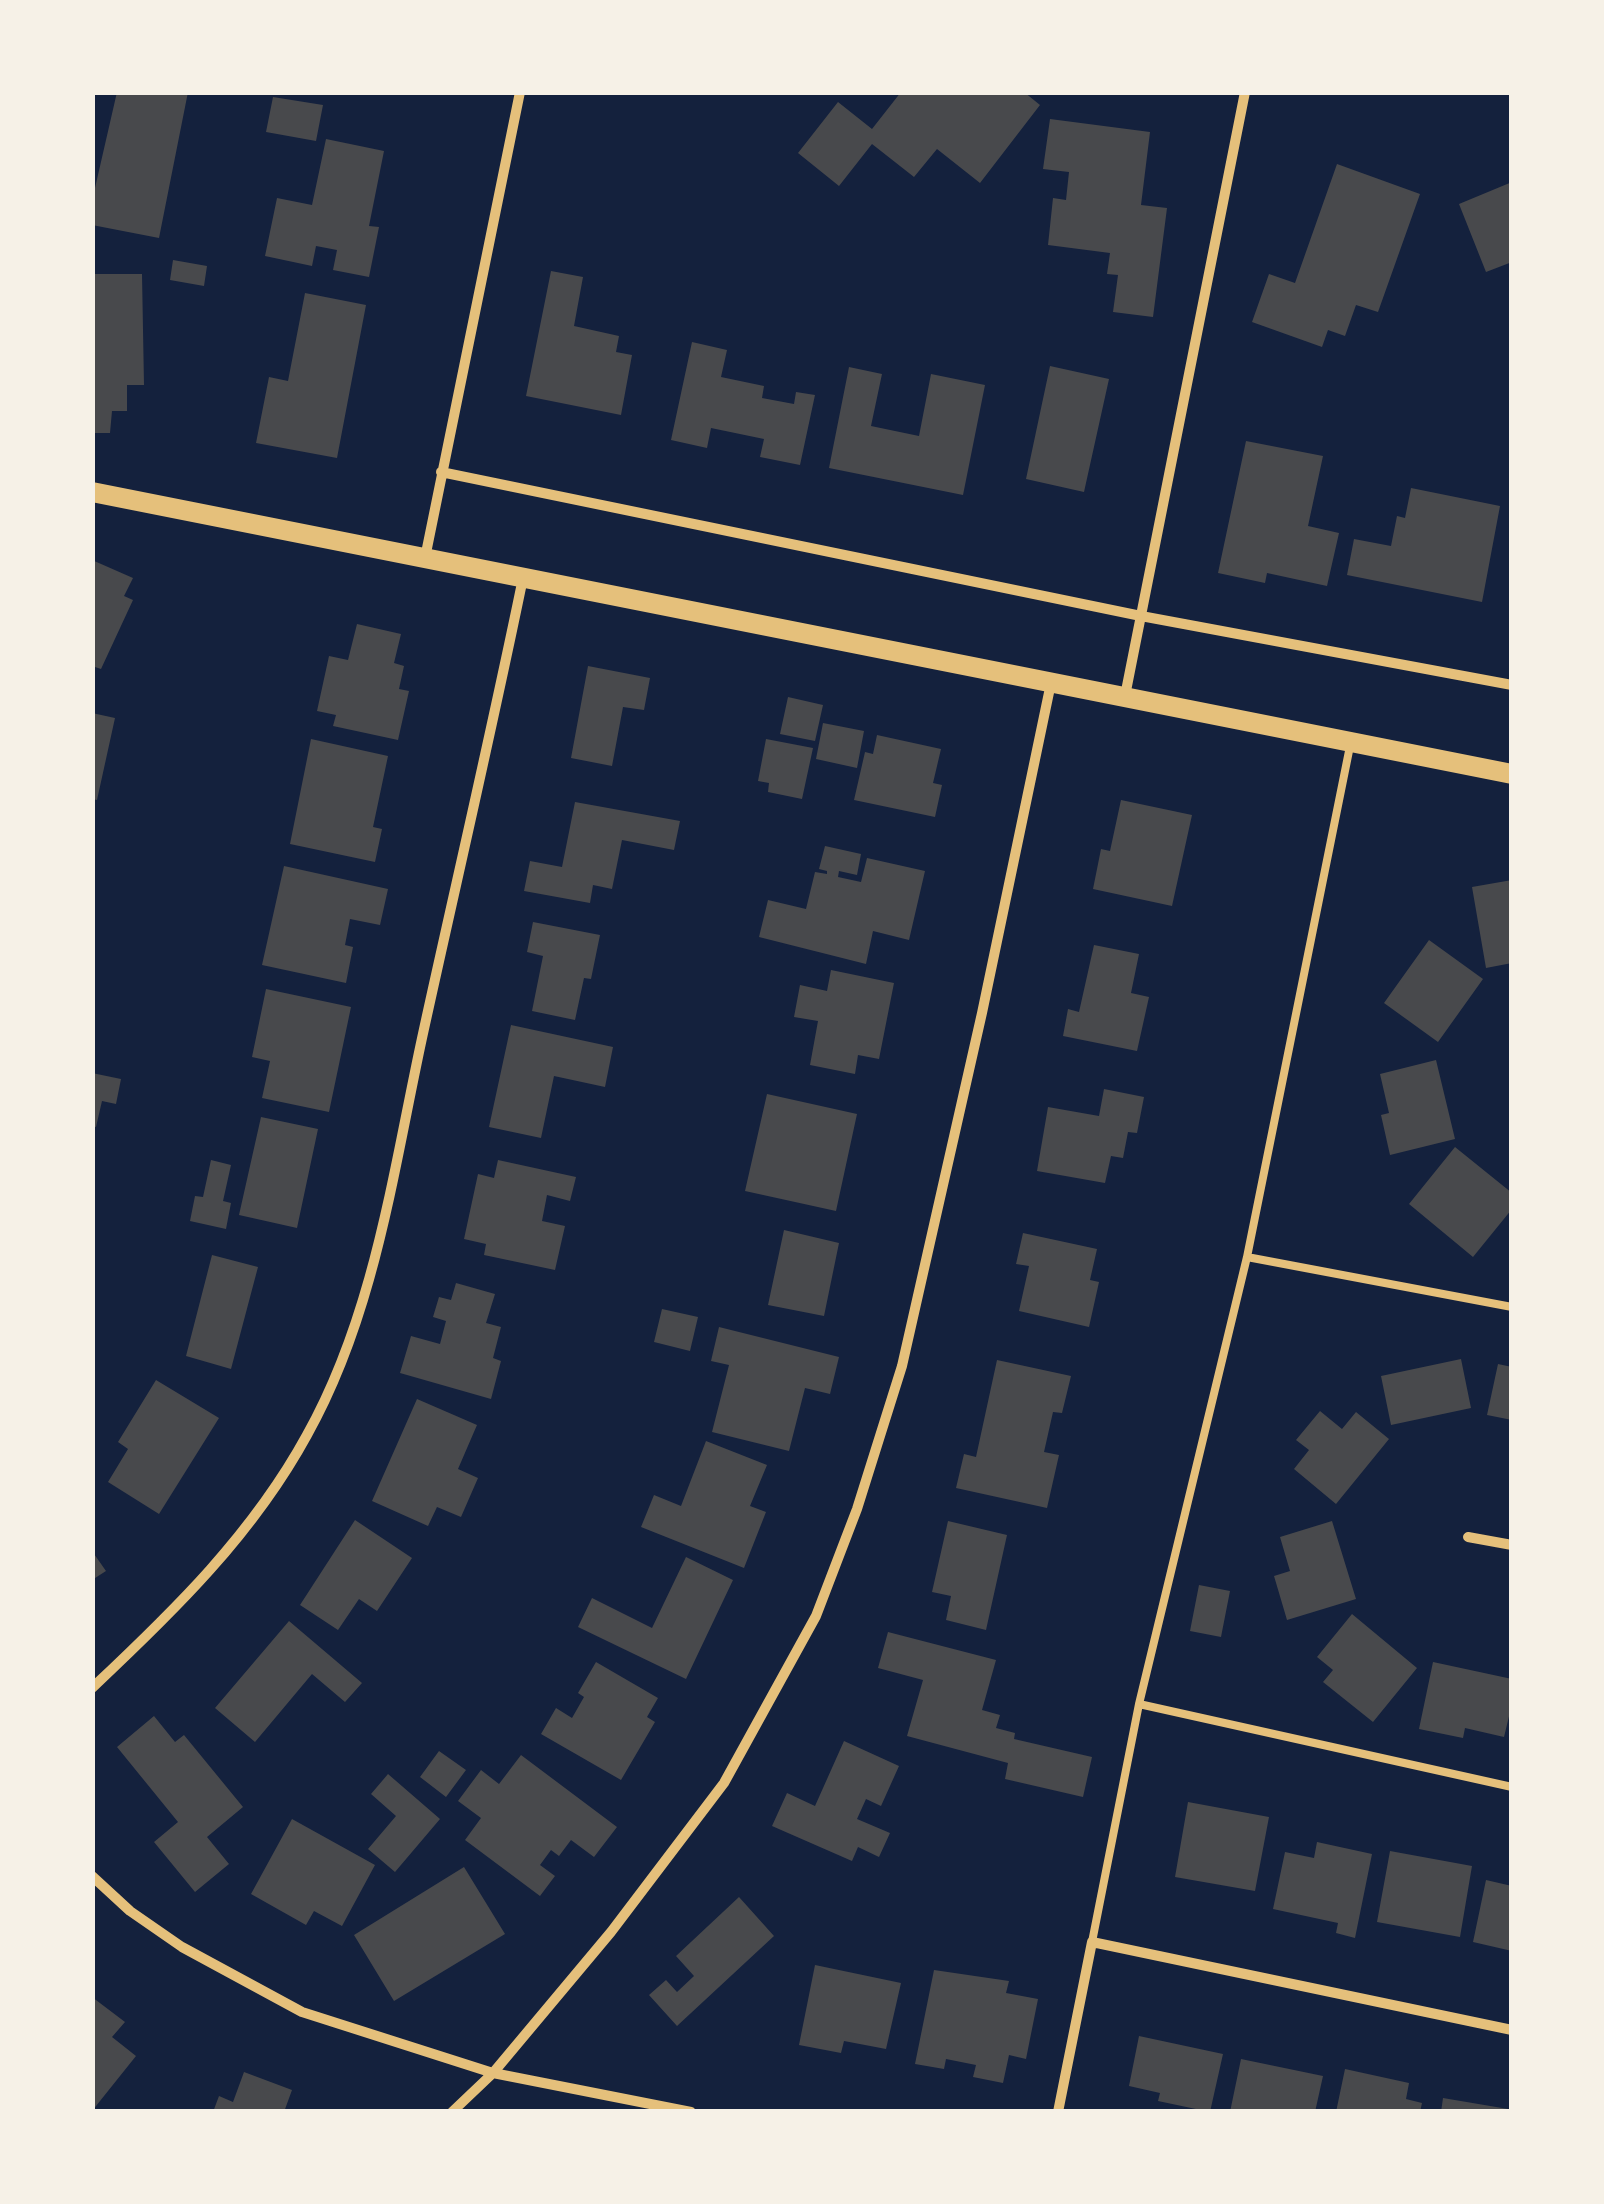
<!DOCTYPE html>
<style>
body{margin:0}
#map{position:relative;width:1604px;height:2204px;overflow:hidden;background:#14213d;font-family:Arial,sans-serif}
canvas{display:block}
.frame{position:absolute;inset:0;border:95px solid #f6f1e7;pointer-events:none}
</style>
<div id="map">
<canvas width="1604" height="2204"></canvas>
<div class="frame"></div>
</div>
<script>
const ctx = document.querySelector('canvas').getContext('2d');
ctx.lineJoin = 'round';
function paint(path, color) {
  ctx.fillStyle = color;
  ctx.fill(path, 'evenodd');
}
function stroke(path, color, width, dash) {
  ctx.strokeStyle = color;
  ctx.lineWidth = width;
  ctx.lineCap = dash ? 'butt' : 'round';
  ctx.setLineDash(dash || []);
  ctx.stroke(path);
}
paint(new Path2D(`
 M117 92H188L159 238 92 225V201Z
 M901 92H1024L1040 105 980 183 937 149 914 177 872 144 839 186 798 153 838 102 872 129Z
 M273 97 323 105 316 141 266 132Z
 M1050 119 1150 132 1141 205 1167 208 1153 317 1113 312 1118 275 1107 274 1110 253 1048 245 1053 198 1066 200 1069 172 1043 169Z
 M326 139 384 151 369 226 379 227 369 277 333 270 337 250 316 246 312 266 265 256 277 198 312 205Z
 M1337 164 1420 194 1378 312 1356 305 1345 336 1328 330 1322 347 1252 322 1269 274 1295 283Z
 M1512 182V262L1486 272 1459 204Z
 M173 260 207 266 204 286 170 280Z
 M551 271 583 277 574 326 619 336 616 352 632 355 621 415 526 396Z
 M92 274H142L144 385H127V411H112L110 433H92Z
 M305 293 366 305 337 458 256 443 269 377 288 381Z
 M692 342 727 350 721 377 764 386 762 398 794 404 796 392 815 395 800 465 760 457 764 439 711 428 707 448 671 440Z
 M1050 366 1109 379 1084 492 1026 479Z
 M849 367 882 374 871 426 919 436 931 374 985 385 963 495 829 468Z
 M1246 441 1323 456 1308 526 1339 533 1327 586 1267 573 1265 583 1218 573Z
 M1411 488 1500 506 1482 602 1347 575 1354 539 1391 546 1397 516 1405 518Z
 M92 560 133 578 124 596 133 600 101 669 92 666Z
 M357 624 401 634 394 663 404 666 399 689 409 691 398 740 333 726 336 715 317 711 329 656 348 660Z
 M588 666 650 678 644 710 623 707 612 766 571 758Z
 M788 697 823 705 815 741 780 734Z
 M92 713 115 718 97 800 92 799Z
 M823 723 864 731 857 768 816 759Z
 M877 735 941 749 933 783 942 785 935 817 854 800 865 752 873 754Z
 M311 739 388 756 373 827 382 829 375 862 290 844Z
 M766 739 813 748 802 799 768 792 769 783 758 781Z
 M1121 800 1192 815 1172 906 1093 889 1101 849 1110 851Z
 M575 802 680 821 674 850 622 840 612 889 593 885 590 903 524 891 530 861 562 867Z
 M825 846 861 854 857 875 839 871 838 877 861 882 867 858 925 871 909 940 873 931 866 964 759 937 768 900 806 909 815 872 827 874V871L819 869Z
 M284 866 388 889 380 925 350 919 345 945 353 947 346 983 262 965Z
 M1512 880V963L1486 968 1472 887Z
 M533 922 600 935 591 979 584 978 575 1020 532 1011 543 956 527 952Z
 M1429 940 1483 979 1438 1042 1384 1003Z
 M1094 945 1139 954 1131 993 1149 997 1137 1051 1063 1036 1068 1009 1079 1012Z
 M831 970 894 983 879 1059 858 1055 855 1074 810 1065 818 1021 794 1017 800 985 827 991Z
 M266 989 351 1007 329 1112 262 1098 270 1061 252 1057Z
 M511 1025 613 1047 605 1087 554 1076 541 1138 489 1127Z
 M1436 1060 1455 1139 1390 1155 1381 1115 1389 1113 1380 1074Z
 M92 1073 121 1079 116 1104 102 1101 96 1127 92 1126Z
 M1104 1089 1144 1097 1137 1133 1128 1132 1123 1158 1111 1156 1105 1183 1037 1171 1048 1107 1099 1116Z
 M767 1094 857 1114 836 1211 745 1191Z
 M261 1117 318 1129 297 1228 239 1215Z
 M1455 1147 1512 1193V1209L1473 1257 1409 1204Z
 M211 1160 231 1165 223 1201 231 1203 226 1229 190 1221 195 1196 203 1197Z
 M498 1160 576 1177 570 1201 547 1195 542 1221 565 1226 555 1270 484 1255 486 1244 464 1239 478 1174 494 1178Z
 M784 1230 839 1243 824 1316 768 1305Z
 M1023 1233 1097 1249 1090 1280 1099 1282 1089 1327 1019 1311 1029 1266 1016 1264Z
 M212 1255 258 1267 231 1369 186 1356Z
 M456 1283 495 1294 486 1323 501 1327 493 1358 501 1361 491 1399 400 1373 411 1336 440 1344 446 1321 433 1317 439 1297 451 1300Z
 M662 1309 698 1317 690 1351 654 1342Z
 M719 1327 839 1357 830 1394 805 1388 789 1451 712 1432 729 1365 711 1361Z
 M1461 1359 1471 1408 1391 1425 1381 1376Z
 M997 1360 1071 1376 1062 1413 1053 1412 1044 1452 1059 1455 1047 1508 956 1488 964 1454 976 1457Z
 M1498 1364 1512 1367V1420L1487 1415Z
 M156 1380 219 1418 159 1514 108 1482 128 1449 118 1442Z
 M417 1399 477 1425 458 1469 478 1478 461 1517 437 1507 428 1526 372 1501Z
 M1320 1411 1342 1429 1356 1412 1389 1439 1336 1504 1294 1469 1309 1450 1296 1440Z
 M706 1441 767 1465 750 1506 766 1512 744 1568 641 1527 654 1495 681 1506Z
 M355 1520 412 1558 377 1611 359 1599 338 1630 300 1605Z
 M948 1521 1007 1535 986 1630 946 1620 951 1596 932 1592Z
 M1332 1521 1356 1599 1287 1620 1274 1576 1290 1571 1280 1537Z
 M92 1551 106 1571 92 1580Z
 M686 1557 733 1580 686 1679 578 1627 592 1598 652 1628Z
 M1199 1585 1230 1591 1221 1637 1190 1631Z
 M1352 1614 1417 1668 1373 1722 1323 1682 1333 1670 1317 1657Z
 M289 1621 362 1683 345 1702 312 1674 255 1742 215 1708Z
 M888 1632 996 1660 982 1710 1000 1715 996 1728 1015 1733 1014 1739 1092 1757 1083 1797 1005 1779 1008 1763 907 1736 923 1680 878 1668Z
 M596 1662 658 1698 647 1717 655 1722 621 1780 541 1734 556 1708 572 1718 584 1697 578 1693Z
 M1433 1662 1512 1679V1704L1504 1737 1465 1728 1463 1738 1419 1729Z
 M154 1716 175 1742 184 1735 243 1807 207 1837 229 1864 195 1892 154 1842 178 1822 117 1747Z
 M844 1741 899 1766 881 1806 866 1799 857 1819 890 1833 879 1857 858 1847 852 1861 772 1826 787 1793 815 1806Z
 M439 1751 466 1770 446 1797 420 1777Z
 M521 1755 617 1827 594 1857 571 1840 559 1856 551 1850 540 1865 555 1876 540 1896 465 1840 481 1818 458 1801 481 1770 499 1784Z
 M388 1774 440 1819 395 1872 368 1849 396 1816 371 1794Z
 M1188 1802 1269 1817 1255 1891 1175 1877Z
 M292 1819 375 1865 342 1926 314 1911 306 1925 251 1894Z
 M1317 1842 1372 1854 1355 1938 1336 1933 1338 1923 1273 1909 1285 1852 1314 1858Z
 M1390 1851 1472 1866 1460 1937 1377 1922Z
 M464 1867 505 1934 394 2001 354 1935Z
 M1486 1880 1512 1886V1951L1473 1942Z
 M739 1897 774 1936 677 2026 649 1995 666 1980 677 1992 694 1976 676 1956Z
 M815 1965 901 1983 886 2049 844 2041 841 2053 799 2045Z
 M934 1970 1009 1981 1006 1993 1038 1999 1026 2059 1009 2055 1003 2083 973 2077 976 2065 946 2059 944 2069 915 2064Z
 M92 1997 125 2022 112 2037 136 2056 92 2111Z
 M1139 2036 1223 2054 1210 2112 1158 2101 1160 2093 1129 2086Z
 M1241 2059 1323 2076 1315 2112H1230Z
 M1345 2069 1409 2083 1406 2099 1422 2103 1420 2112H1336Z
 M244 2072 292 2090 284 2112H213L219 2096 233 2102Z
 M1443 2098 1508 2109V2112H1441Z`), '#48494c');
stroke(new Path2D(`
 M1247 1257 1512 1307
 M1139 1704 1512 1787
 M1092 1942 1139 1704 1247 1257 1350 746`), '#e5c07b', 8);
stroke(new Path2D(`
 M441 472 1141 616 1512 685
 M425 558 520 92
 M1125 696 1245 92
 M1468 1537 1512 1545
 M92 1688C174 1611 253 1534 307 1435 376 1312 394 1165 424 1029 457 879 492 729 523 578
 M92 1876 130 1911 182 1947 302 2012 493 2073 691 2112
 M452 2112 493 2073 611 1932 724 1783 816 1616 857 1509 902 1366 982 1013 1051 683
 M1058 2112 1092 1942 1512 2030`), '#e5c07b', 10);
stroke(new Path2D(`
 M92 492 1512 774`), '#e5c07b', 20);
</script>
